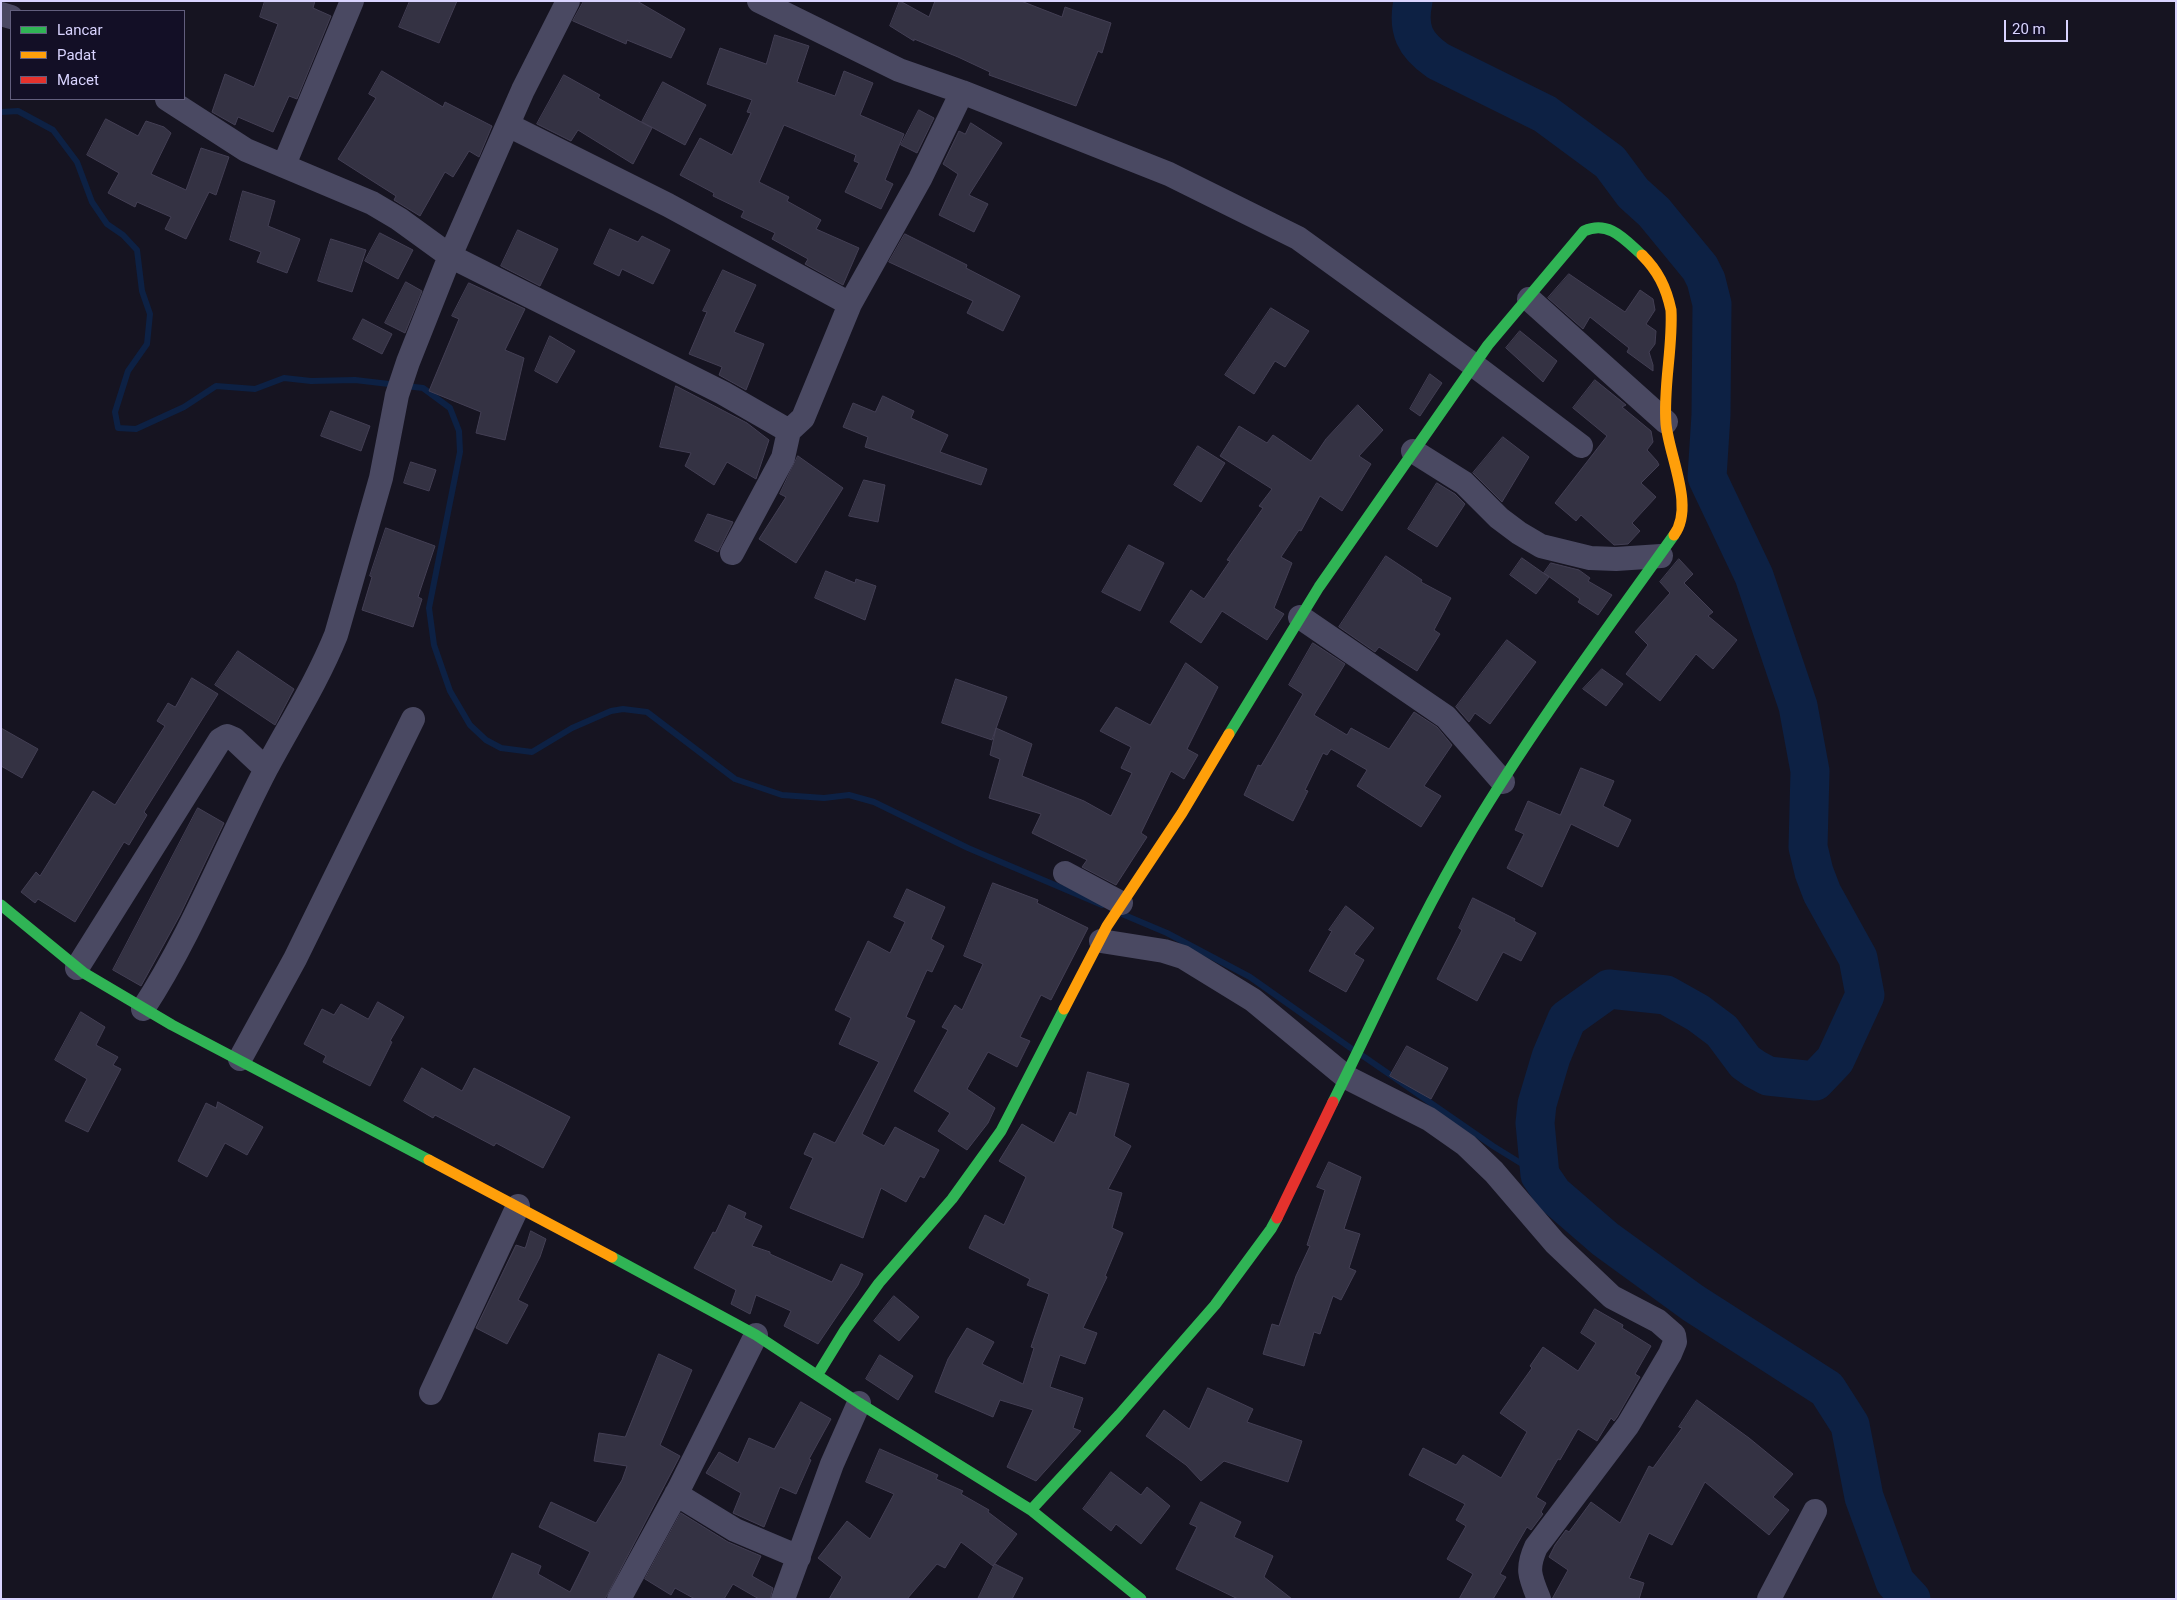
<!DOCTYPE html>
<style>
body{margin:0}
#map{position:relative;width:2177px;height:1600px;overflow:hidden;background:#161421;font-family:Roboto,sans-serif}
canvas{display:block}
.frame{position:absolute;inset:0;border:2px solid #d9d4ff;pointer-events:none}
.legend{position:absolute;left:10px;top:10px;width:175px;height:90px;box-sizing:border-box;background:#130f26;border:1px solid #625e7d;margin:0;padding:6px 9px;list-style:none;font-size:15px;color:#d9d4ff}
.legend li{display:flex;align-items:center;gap:10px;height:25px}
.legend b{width:25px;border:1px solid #625e7d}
.scale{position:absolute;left:2004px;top:20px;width:64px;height:22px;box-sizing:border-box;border:2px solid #d9d4ff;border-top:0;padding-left:6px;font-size:15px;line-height:18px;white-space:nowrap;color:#d9d4ff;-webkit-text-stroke:4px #130f26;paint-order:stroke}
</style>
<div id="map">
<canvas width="2177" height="1600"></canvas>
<div class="frame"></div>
<ul class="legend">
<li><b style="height:6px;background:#30b455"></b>Lancar</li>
<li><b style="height:6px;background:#ff9f0a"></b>Padat</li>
<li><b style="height:6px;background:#e5322d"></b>Macet</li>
</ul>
<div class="scale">20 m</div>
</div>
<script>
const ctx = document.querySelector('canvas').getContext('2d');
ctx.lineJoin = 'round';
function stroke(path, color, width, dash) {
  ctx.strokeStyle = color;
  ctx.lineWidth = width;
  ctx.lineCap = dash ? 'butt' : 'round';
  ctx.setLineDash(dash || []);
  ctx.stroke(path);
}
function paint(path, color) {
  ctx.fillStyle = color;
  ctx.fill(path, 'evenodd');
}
stroke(new Path2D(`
 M1 112 18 111 53 130 77 162 92 202 107 224 123 235 137 250 142 291 150 314 147 344 128 371 115 412 118 428 136 429 184 407 216 386 255 389 284 378 311 381 355 380 423 388 450 408 459 431 460 452 429 608 434 645 450 691 470 725 486 740 501 748 532 752 572 728 611 711 623 709 647 712 735 779 782 795 824 798 849 795 874 802 968 848 1102 905
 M1122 914 1167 933 1250 977 1352 1049
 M1363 1056 1493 1146 1540 1175`), '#0d2144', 6);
stroke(new Path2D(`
 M1413 1C1407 30 1415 45 1438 61L1545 114 1610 162 1633 193 1654 212 1700 268 1706 280 1712 304 1711 415 1707 477 1754 576 1798 706 1810 771 1808 847 1814 872 1822 893 1858 958 1865 995 1835 1060 1815 1081 1768 1076 1755 1069 1745 1062 1722 1031 1698 1013 1666 995 1609 989 1567 1019 1551 1057 1537 1104 1535 1123 1540 1175 1553 1194 1605 1239 1693 1303 1827 1389 1850 1425 1864 1497 1895 1582 1911 1599`), '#0d2144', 39);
const building = new Path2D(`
 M265 1H315L313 8 331 16 297 99 289 96 273 132 238 117 235 125 212 112 225 74 254 87 278 24 260 17Z
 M410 1H457L439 43 399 27Z
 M584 1H637L685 29 671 58 627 40 626 44 573 21Z
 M900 1 929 17 935 1H1021L1062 17 1065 7 1111 23 1102 53 1098 51 1076 106 989 75 990 72 958 57 914 39V41L890 26Z
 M775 35 809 46 797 82 835 96 844 71 873 83 860 115 904 134 885 180 893 184 881 209 845 192 859 163 854 161 856 155 784 125 759 182 789 197 787 201 821 220 816 229 859 248 843 285 805 264 808 259 772 239 775 233 741 217 744 211 713 196 714 193 680 175 700 138 732 155 751 113 747 112 752 100 707 84 720 48 766 64Z
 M382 71 443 107 445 102 492 126 479 157 469 151 453 177 445 172 420 216 394 200 396 196 338 159 376 98 369 94Z
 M564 75 600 95 598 98 652 128 633 164 578 130 571 141 537 124Z
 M663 82 706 105 685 145 642 122Z
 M919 110 934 118 917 153 901 145Z
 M106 119 138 136 146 121 164 127 171 133 151 174 186 190 201 148 229 157 216 195 209 192 186 239 165 229 171 217 137 202 135 207 108 193 119 173 87 155Z
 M971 123 1002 143 969 195 988 204 974 232 939 215 958 174 943 164 959 131 965 134Z
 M243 191 275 201 268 226 300 239 287 273 257 262 261 252 230 240Z
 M610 229 638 242 642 236 670 250 653 284 622 269 619 276 594 264Z
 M518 230 558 249 540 286 501 266Z
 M380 233 413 250 398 279 365 261Z
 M905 234 967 265 966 268 1020 296 1003 331 967 313 973 301 889 262Z
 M331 239 366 250 352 292 318 281Z
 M723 270 756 285 734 332 764 344 746 390 719 375 722 367 689 354 707 312 703 311Z
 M1569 274 1625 312 1640 290 1653 299 1655 310 1646 324 1656 331 1655 344 1649 352 1653 365V371L1627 352 1629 348 1590 317 1583 329 1548 298Z
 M406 282 422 291 405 333 385 323Z
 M469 283 525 309 505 350 524 358 505 440 476 433 481 412 429 391 459 319 452 316Z
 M1271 308 1309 331 1285 367 1275 361 1254 394 1225 375Z
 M363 319 392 334 382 354 353 339Z
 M1520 331 1557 361 1543 382 1506 348Z
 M550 336 575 351 557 383 535 371Z
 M1430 374 1442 383 1420 416 1410 409Z
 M1595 380 1626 405 1622 407 1651 431 1653 442 1647 450 1657 461 1659 465 1641 483 1656 497 1632 523 1640 531 1628 544 1614 545 1581 515 1576 521 1555 503 1607 436 1573 408Z
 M676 386 747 423 769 440 756 479 727 462 714 485 685 466 691 453 660 447Z
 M883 396 914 411 911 418 948 435 940 452 987 469 981 485 865 447 868 437 843 427 853 403 875 412Z
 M1358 405 1383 430 1359 456 1371 464 1342 511 1320 496 1301 531 1299 530 1281 557 1292 563 1274 608 1284 614 1267 640 1222 611 1201 643 1170 622 1191 590 1204 599 1230 561 1227 560 1263 508 1259 506 1272 489 1220 456 1239 426 1267 443 1273 435 1311 461 1326 439Z
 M331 411 370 426 361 451 321 436Z
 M1503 437 1529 457 1502 502 1473 473Z
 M1198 446 1225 463 1201 502 1174 485Z
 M798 456 843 488 796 563 759 539 786 497 780 494Z
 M411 462 436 470 429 491 404 483Z
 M864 480 885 485 878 522 849 516Z
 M1437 483 1455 494 1465 504 1437 547 1408 529Z
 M708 514 733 522 718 552 695 541Z
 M386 528 435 546 418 597 422 599 413 627 362 610 372 577 370 576Z
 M1129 545 1164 563 1140 611 1102 592Z
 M1386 556 1422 580 1421 582 1451 598 1434 630 1440 634 1417 671 1379 647 1375 652 1339 627Z
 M1522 558 1549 577 1536 594 1510 575Z
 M1679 559 1693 574 1684 583 1713 612 1708 616 1737 640 1713 669 1696 654 1660 701 1626 674 1648 645 1635 632 1670 593 1660 582Z
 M1551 563 1579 570 1590 578 1588 581 1612 595 1598 615 1578 602 1580 599 1544 573Z
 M826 571 855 583 856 579 876 586 865 620 815 598Z
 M1507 640 1536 662 1490 724 1475 713 1469 722 1456 707Z
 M1313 643 1345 664 1314 715 1347 735 1351 728 1389 749 1414 712 1437 727 1452 745 1424 786 1441 796 1421 827 1357 786 1367 770 1331 749 1327 755 1323 753 1305 790 1308 791 1293 821 1244 795 1258 765 1261 766 1303 694 1289 685Z
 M238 651 294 689 275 725 215 685Z
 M1186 663 1218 687 1187 749 1198 755 1184 779 1171 771 1141 833 1147 837 1116 885 1082 867 1087 860 1032 833 1041 814 989 798 1000 759 990 755 996 728 1032 744 1022 776 1084 801 1111 816 1132 773 1121 768 1131 747 1100 731 1116 707 1150 725Z
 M1602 669 1623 684 1606 706 1583 689Z
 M192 678 218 694 144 812 147 815 129 845 124 842 75 922 38 899 35 903 21 892 36 872 40 876 93 791 115 805 165 726 157 721 168 703 175 707Z
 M956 679 1007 697 992 740 942 723Z
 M1 728 38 749 22 778 1 766Z
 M1581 768 1614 781 1603 806 1631 820 1618 847 1571 824 1542 887 1507 868 1524 834 1515 830 1528 801 1560 815Z
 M198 808 224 823 180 915 141 986 113 970Z
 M993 883 1038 900 1037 903 1088 928 1051 1000 1041 995 1020 1037 1030 1041 1017 1067 988 1052 967 1089 995 1108 988 1123 967 1150 938 1131 950 1113 914 1091 948 1030 942 1027 955 1005 962 1010 983 964 964 956Z
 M907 889 945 907 931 939 944 946 932 972 927 970 906 1017 915 1021 862 1134 884 1146 895 1127 939 1150 924 1178 920 1176 906 1202 881 1188 863 1238 790 1208 813 1158 804 1154 814 1133 835 1143 879 1062 839 1044 851 1018 835 1010 868 941 890 953 905 922 894 917Z
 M1473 898 1515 919 1514 921 1536 933 1521 961 1503 952 1477 1001 1437 979 1462 930 1459 928Z
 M1346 906 1374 928 1354 954 1364 960 1346 992 1309 971 1332 931 1329 930Z
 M378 1002 404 1017 390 1041 392 1042 370 1086 323 1062 326 1056 304 1044 322 1009 334 1015 341 1004 368 1019Z
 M81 1012 105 1027 96 1045 118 1057 113 1065 121 1069 88 1132 65 1121 87 1079 55 1060Z
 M1407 1046 1448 1068 1431 1099 1390 1076Z
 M422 1068 462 1091 474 1068 570 1117 543 1168 496 1143 494 1146 435 1115 433 1118 404 1101Z
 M1088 1072 1129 1084 1114 1136 1131 1146 1108 1189 1122 1193 1112 1228 1123 1233 1105 1276 1107 1277 1083 1328 1097 1333 1085 1364 1060 1355 1050 1387 1083 1398 1073 1428 1081 1431 1036 1481 1007 1467 1033 1410 1000 1400 993 1417 935 1392 948 1359 967 1328 994 1342 982 1364 1023 1384 1034 1348 1031 1347 1049 1294 1027 1285 1030 1279 969 1248 985 1215 1004 1225 1026 1177 999 1161 1022 1124 1054 1143 1070 1112 1076 1115Z
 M218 1102 263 1127 247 1155 225 1143 207 1177 178 1161 206 1103 216 1108Z
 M1329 1162 1361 1177 1344 1229 1360 1234 1349 1268 1356 1271 1341 1300 1333 1296 1320 1334 1314 1332 1304 1366 1263 1354 1272 1324 1279 1326 1296 1276 1310 1246 1307 1245 1325 1190 1317 1187Z
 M729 1205 746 1213 744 1218 762 1226 752 1246 770 1252V1254L832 1282 841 1264 863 1274 858 1285 818 1344 784 1326 791 1311 756 1295 750 1314 731 1304 736 1290 694 1268 713 1232 715 1233Z
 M531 1231 546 1239 540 1257 518 1300 528 1305 507 1344 476 1328 516 1245 525 1248Z
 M894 1296 919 1317 899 1341 874 1321Z
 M1595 1309 1623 1325 1622 1328 1651 1346 1635 1374 1640 1377 1617 1417 1614 1421 1611 1418 1597 1441 1578 1429 1560 1460 1558 1459 1536 1497 1546 1503 1541 1512 1543 1514 1531 1530 1527 1527 1500 1574 1506 1577 1493 1599H1459L1473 1574 1447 1559 1466 1526 1456 1520 1465 1504 1409 1475 1423 1448 1456 1465 1463 1455 1501 1478 1527 1432 1500 1413 1532 1368 1530 1366 1543 1347 1578 1371 1596 1343 1581 1333Z
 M659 1354 692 1370 660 1445 680 1456 605 1599H492L512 1553 541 1566 538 1574 570 1592 590 1552 539 1527 551 1502 596 1523 622 1480 627 1466 594 1461 599 1433 625 1437Z
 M880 1355 913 1376 898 1400 866 1379Z
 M1208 1388 1253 1409 1247 1422 1302 1441 1288 1482 1224 1461 1201 1481 1186 1465 1146 1436 1164 1410 1189 1429Z
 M1697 1400 1749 1438 1793 1474 1773 1497 1789 1510 1769 1535 1705 1482 1672 1545 1649 1533 1629 1578 1644 1583 1639 1599H1552L1568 1570 1549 1557 1555 1545 1566 1530 1569 1532 1591 1502 1620 1523 1649 1466 1653 1468 1682 1428 1679 1427Z
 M801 1402 831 1419 809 1459 811 1460 796 1494 780 1487 764 1527 733 1513 741 1493 706 1473 719 1452 738 1463 749 1438 774 1449Z
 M880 1449 938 1475 936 1479 963 1491 961 1494 989 1510 988 1512 1017 1534 993 1566 961 1542 945 1568 937 1564 907 1599H829L842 1577 818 1558 847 1521 870 1539 894 1494 866 1482Z
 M1111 1472 1141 1495 1147 1487 1170 1506 1141 1544 1116 1524 1111 1531 1083 1509Z
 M1201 1502 1241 1522 1234 1537 1273 1556 1264 1577 1292 1599H1238L1176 1569 1197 1527 1190 1524Z
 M681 1513 728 1542 761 1556 752 1576 773 1588 770 1599H759L733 1584 724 1599H695L675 1588 671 1595 645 1579Z
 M995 1564 1023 1578 1012 1599H978Z`);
paint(building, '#343243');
stroke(building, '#433f54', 1);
stroke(new Path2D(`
 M759 1 899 70 962 92 1169 174 1298 238 1475 366 1581 446
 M1 14 11 17
 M167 99 246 150 372 203 399 219 450 256 723 393 789 431
 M508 125 668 205 850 304
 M284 165 352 1
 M1529 299 1666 422
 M1413 451 1464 483 1499 518 1519 533 1541 546 1590 558 1616 559 1661 556
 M732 553 783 458 789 431 803 418 850 304 920 179 962 92
 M1300 617 1446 717 1503 782
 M1065 873 1121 903
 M1101 941 1164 951 1183 957 1253 1000 1346 1077 1429 1119 1466 1145 1494 1172 1555 1243 1612 1297 1658 1321 1674 1335 1675 1342 1670 1354 1628 1425 1536 1547C1526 1569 1530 1577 1539 1599
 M77 968 220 740 227 736 234 739 266 769
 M143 1009C192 934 225 848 266 769 290 724 317 682 336 635L381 478 397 395 408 362 450 256 523 90 568 1
 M240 1059 295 959 413 719
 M431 1393 518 1206
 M676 1494 735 1530 799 1557
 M619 1599 679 1489 756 1335
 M783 1599 832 1464 859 1403
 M1769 1599 1815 1511`), '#4a4962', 24);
stroke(new Path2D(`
 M1229 734 1319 587 1488 345 1584 231C1609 220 1624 239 1642 255
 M1 905 84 973 172 1025 429 1160
 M1333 1102C1378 1011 1419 918 1472 830 1533 728 1605 632 1674 535
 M612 1257 756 1335 859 1403 1031 1510 1141 1599
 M818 1374 845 1330 879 1283 952 1199 1001 1131 1064 1009
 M1031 1510 1119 1415 1215 1305 1271 1229 1277 1218`), '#30b455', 11);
stroke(new Path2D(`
 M1642 255C1658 271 1666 287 1671 310 1673 348 1663 386 1666 424 1669 456 1695 507 1674 535
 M1064 1009 1107 926 1182 813 1229 734
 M429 1160 612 1257`), '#ff9f0a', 11);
stroke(new Path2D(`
 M1277 1218 1333 1102`), '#e5322d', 11);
</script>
